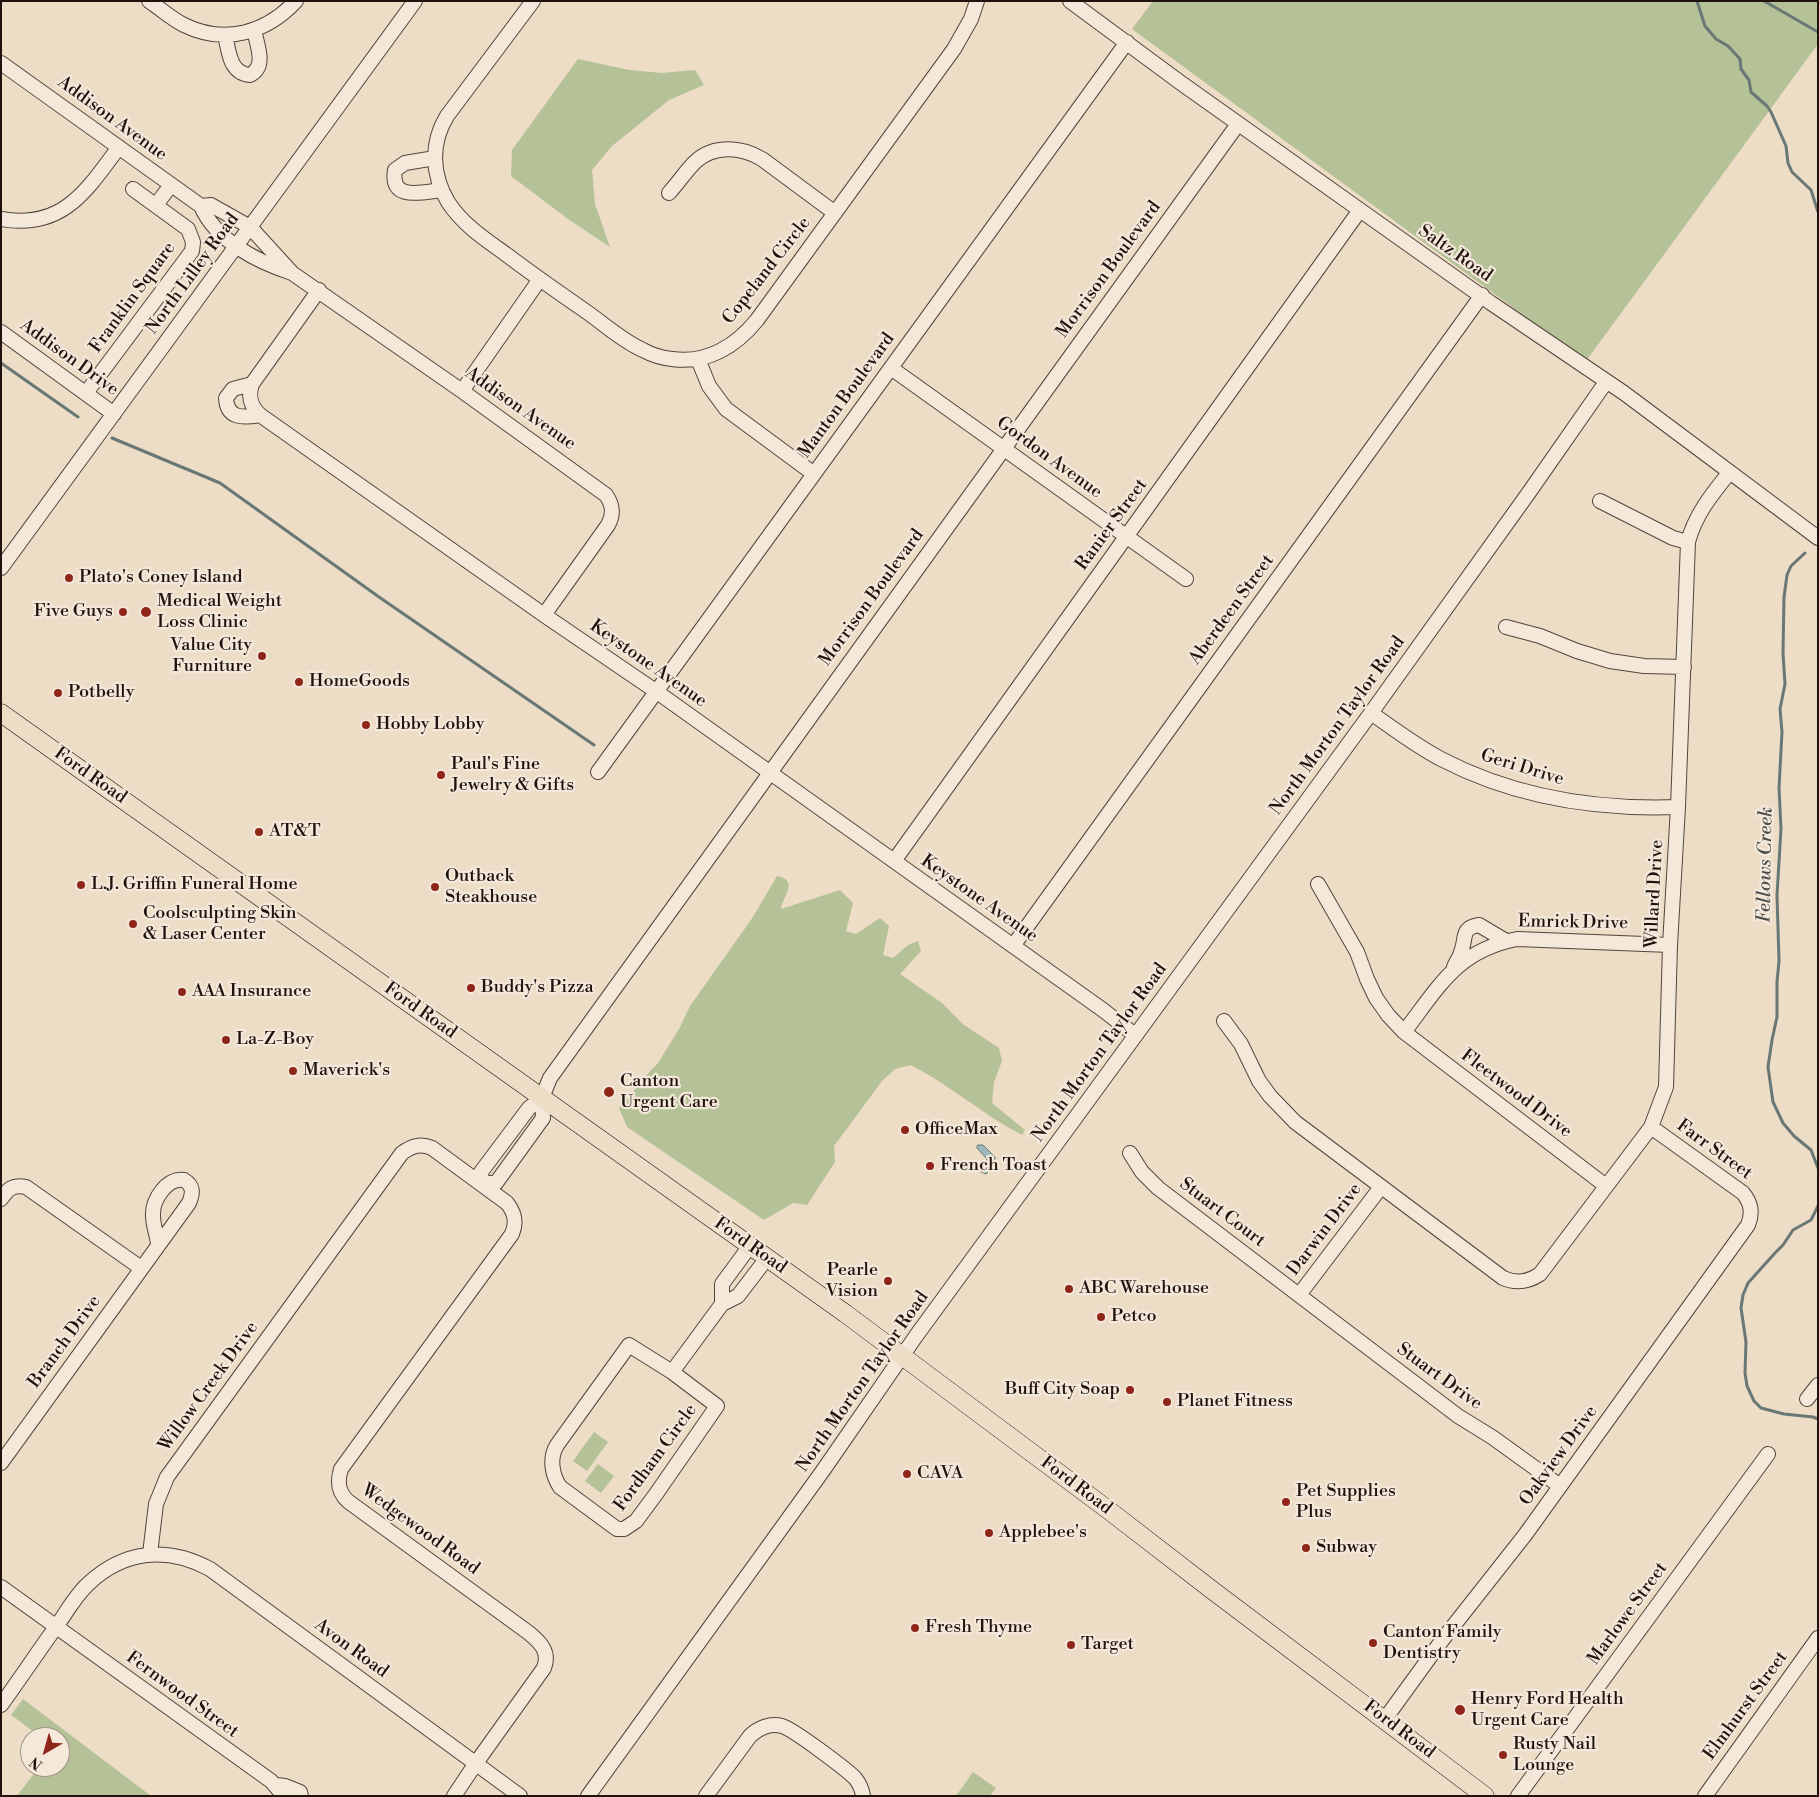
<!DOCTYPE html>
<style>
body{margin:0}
#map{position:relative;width:1819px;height:1797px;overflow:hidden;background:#eddcc6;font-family:"Libre Bodoni",serif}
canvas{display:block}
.frame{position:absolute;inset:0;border:2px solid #20130d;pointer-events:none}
.north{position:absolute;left:20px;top:1727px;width:50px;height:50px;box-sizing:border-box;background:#f3e8da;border:1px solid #9f9388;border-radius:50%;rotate:218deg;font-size:14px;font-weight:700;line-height:20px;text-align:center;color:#20130d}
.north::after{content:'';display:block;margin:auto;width:18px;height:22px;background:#8f2418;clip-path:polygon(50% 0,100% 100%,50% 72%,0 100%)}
</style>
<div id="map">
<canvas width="1819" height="1797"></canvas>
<div class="frame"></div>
<div class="north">N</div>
</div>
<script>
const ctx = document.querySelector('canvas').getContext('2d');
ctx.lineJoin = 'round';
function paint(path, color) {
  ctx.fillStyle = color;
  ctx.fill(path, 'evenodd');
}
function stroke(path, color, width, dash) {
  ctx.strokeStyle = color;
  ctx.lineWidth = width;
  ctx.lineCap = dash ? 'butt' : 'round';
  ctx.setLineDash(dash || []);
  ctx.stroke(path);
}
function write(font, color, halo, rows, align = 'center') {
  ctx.font = font + ' "Libre Bodoni",serif';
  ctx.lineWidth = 4.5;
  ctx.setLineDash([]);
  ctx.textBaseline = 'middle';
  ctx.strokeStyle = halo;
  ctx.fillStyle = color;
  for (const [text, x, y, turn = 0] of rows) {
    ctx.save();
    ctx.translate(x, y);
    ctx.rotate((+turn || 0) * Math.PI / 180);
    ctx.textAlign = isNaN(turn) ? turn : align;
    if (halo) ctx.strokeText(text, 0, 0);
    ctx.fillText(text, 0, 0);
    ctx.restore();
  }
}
paint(new Path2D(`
 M1153 1H1818V44L1586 361 1132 29Z
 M578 59 629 70 662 73 695 70 704 85 669 100 612 146 592 170 595 204 610 247 568 219 511 176 512 150Z
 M777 876C800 881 782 897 781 909L840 890 853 903 846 931 856 934 880 918 889 926 883 955 893 958 908 945 918 941 921 951 900 974 942 1003 964 1025 999 1048 1002 1061 994 1082 992 1103 1025 1130 1022 1135C983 1115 950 1085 911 1065L895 1069 882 1081 834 1146 835 1162 807 1205 793 1203 764 1220 627 1127 619 1108 633 1093 636 1086 658 1063 679 1029 690 1006 753 917Z
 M594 1432 608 1442 587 1471 573 1461Z
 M598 1464 614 1476 601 1493 585 1481Z
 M23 1699 151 1796H17L39 1767H60V1737H41L11 1715Z
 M973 1772 996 1788 990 1796H956Z`), '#b5c197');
const water = new Path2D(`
 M978 1145H983L995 1157V1164L986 1174 979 1171 987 1159 977 1148Z`);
paint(water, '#9ababa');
stroke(water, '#697775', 1);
stroke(new Path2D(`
 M1697 1 1705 26 1716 39 1728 46 1740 59 1741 69 1749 80 1751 92 1767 106 1771 112 1786 146 1788 163 1792 172 1811 190 1818 212
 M1764 1 1818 32
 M1 363 78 417
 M112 438 220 483 379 597 594 745
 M1805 553 1791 566 1787 575 1784 597 1783 653 1785 684 1780 709 1782 732 1779 788 1781 829 1777 895 1779 961 1777 982V1017L1772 1040 1768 1067 1773 1102 1783 1123 1794 1136 1811 1150 1818 1168
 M1818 1206 1811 1220 1793 1230 1783 1245 1775 1253 1748 1283 1743 1295 1741 1308 1746 1342 1745 1373 1747 1386 1754 1401 1761 1408 1784 1414 1813 1417 1818 1419`), '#697775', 3);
const minor = new Path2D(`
 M149 1C161 9 172 19 184 25 225 45 266 33 296 1
 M533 1 447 116C430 144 432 175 448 202 463 225 485 239 507 255 532 274 558 292 584 310 603 323 622 341 643 350 652 355 662 358 672 359 707 364 736 346 757 320L954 49 971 19 977 1
 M1070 1 1181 83 1491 303 1624 393 1818 538
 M225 35C229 51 229 73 250 75 267 67 257 45 254 30
 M1 63 201 206C216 241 258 262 292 273L250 227 211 205 201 206
 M435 158 405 163 395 170C390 202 422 192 442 190
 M669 193C678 183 686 171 695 162 714 144 742 147 762 159L835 213
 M156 205 171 185
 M1 219C63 230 87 190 119 147
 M292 273 462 391 606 495C613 505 614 514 608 525L544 615
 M319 290 252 384C248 396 250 406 260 415L544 615 657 692 1103 1010 1135 1035
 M1 332 114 414
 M698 359 709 386 726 409 814 474
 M891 368 1186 579
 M252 384 233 389 226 398C227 419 243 418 260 415
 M462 391 540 279
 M86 393 192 251 193 242 188 229 133 189
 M1600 501 1673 538 1688 542
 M1 568 415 1
 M1506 627 1540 636 1577 651 1610 661 1644 666 1684 667
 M1371 713C1394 729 1416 746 1441 759 1514 797 1596 810 1678 807
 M598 772 1127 42
 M894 861 1360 210
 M1318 884 1357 952 1367 979 1376 998 1388 1015 1404 1032 1606 1186
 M1013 946 1482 295
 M1454 967C1456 962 1460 957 1461 952 1467 938 1460 928 1479 925L1506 941
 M1224 1021 1241 1044 1259 1081 1270 1096 1295 1122 1503 1278C1517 1284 1528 1282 1540 1274L1651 1127 1666 1087 1670 945 1678 807 1688 542C1695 515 1712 494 1729 473
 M1404 1032C1439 987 1456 951 1517 939L1670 945
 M1130 1153 1142 1172 1158 1188 1458 1416 1492 1437 1560 1486
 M482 1183H496L543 1118 542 1098 550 1078 1238 124
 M482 1183 481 1172 529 1108 542 1098
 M1 1199C8 1189 13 1184 26 1187L141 1268
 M750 1246 722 1284V1304L738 1296 767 1258
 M1299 1295 1381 1187
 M629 1345 672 1372 717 1406 656 1494 636 1521 624 1529H617L560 1487C552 1475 549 1458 557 1445Z
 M672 1372 722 1304
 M1807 1399 1818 1385
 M1 1463 189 1203C193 1193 194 1186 184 1180 167 1177 152 1200 153 1216 153 1225 157 1235 158 1244
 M150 1554 156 1504 167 1477 402 1153C412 1146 420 1143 432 1148L507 1203C515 1213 517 1222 512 1234L341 1469C337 1482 338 1493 349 1502L529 1633C541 1643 550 1652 544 1668L476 1763 454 1796
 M1 1587 271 1781 284 1796
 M1 1705C20 1679 37 1653 56 1627 66 1613 75 1596 88 1584 124 1550 167 1546 210 1569L520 1796
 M1385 1719 1443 1639 1525 1535 1748 1225C1753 1212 1751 1203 1743 1193L1651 1127
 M276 1785 285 1786 300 1792 301 1796
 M588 1796 822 1472 916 1336 1371 713 1530 491 1606 382
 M706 1796 750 1736C758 1728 770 1723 782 1726 793 1729 846 1769 855 1778 859 1783 862 1789 863 1796
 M1518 1796 1768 1454
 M1705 1796 1818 1638`);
const major = new Path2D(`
 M1 713 846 1314 1111 1512 1212 1590 1485 1796`);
stroke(minor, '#53453b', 16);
stroke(major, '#20130d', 19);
stroke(minor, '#f3e8da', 14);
stroke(major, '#eddcc6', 18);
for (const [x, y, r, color] of [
 [69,578,5,"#8f2418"],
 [123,612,5,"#8f2418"],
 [146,612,6,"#8f2418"],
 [262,656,5,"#8f2418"],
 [299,682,5,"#8f2418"],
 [58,693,5,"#8f2418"],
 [366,725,5,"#8f2418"],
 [441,775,5,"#8f2418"],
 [259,832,5,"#8f2418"],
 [81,885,5,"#8f2418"],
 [435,887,5,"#8f2418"],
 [133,924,5,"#8f2418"],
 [471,988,5,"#8f2418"],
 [182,992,5,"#8f2418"],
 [226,1040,5,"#8f2418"],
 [293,1071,5,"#8f2418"],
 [609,1092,6,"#8f2418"],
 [905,1130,5,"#8f2418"],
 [930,1166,5,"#8f2418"],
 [888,1281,5,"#8f2418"],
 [1069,1289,5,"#8f2418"],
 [1101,1317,5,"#8f2418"],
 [1130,1390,5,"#8f2418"],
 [1167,1402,5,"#8f2418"],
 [907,1474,5,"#8f2418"],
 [1286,1502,5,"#8f2418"],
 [989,1533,5,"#8f2418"],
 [1306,1548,5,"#8f2418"],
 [915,1628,5,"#8f2418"],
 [1373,1643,5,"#8f2418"],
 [1071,1645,5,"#8f2418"],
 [1460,1710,6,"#8f2418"],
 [1503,1755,5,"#8f2418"]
]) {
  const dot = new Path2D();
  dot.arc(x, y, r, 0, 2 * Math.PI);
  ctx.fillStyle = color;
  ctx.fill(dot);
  stroke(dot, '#f3e8da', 2);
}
write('18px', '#20130d', '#f3e8da', [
 ["Addison Avenue",112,119,36],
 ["Saltz Road",1455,254,35],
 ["Morrison Boulevard",1109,270,-54],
 ["Copeland Circle",767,271,-52],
 ["North Lilley Road",193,274,-54],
 ["Franklin Square",133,298,-54],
 ["Addison Drive",69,358,36],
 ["Manton Boulevard",847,396,-54],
 ["Addison Avenue",520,409,35],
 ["Gordon Avenue",1049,458,36],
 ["Ranier Street",1112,525,-54],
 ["Morrison Boulevard",872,598,-54],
 ["Aberdeen Street",1232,610,-54],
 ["Keystone Avenue",648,664,35],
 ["North Morton Taylor Road",1338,726,-54],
 ["Geri Drive",1522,768,17],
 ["Ford Road",90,776,35],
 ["Willard Drive",1655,894,-87],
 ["Keystone Avenue",979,899,35],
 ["Emrick Drive",1573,923,1],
 ["Ford Road",420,1011,35],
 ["North Morton Taylor Road",1100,1053,-54],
 ["Fleetwood Drive",1516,1094,37],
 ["Farr Street",1714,1150,36],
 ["Stuart Court",1222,1213,37],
 ["Darwin Drive",1325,1230,-53],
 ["Ford Road",750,1246,35],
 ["Branch Drive",65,1342,-54],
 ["Stuart Drive",1439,1377,36],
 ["North Morton Taylor Road",863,1382,-55],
 ["Willow Creek Drive",209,1387,-54],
 ["Oakview Drive",1559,1456,-54],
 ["Fordham Circle",656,1458,-54],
 ["Ford Road",1076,1486,37],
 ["Wedgewood Road",420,1530,36],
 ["Marlowe Street",1628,1614,-54],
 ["Avon Road",351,1649,36],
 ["Fernwood Street",182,1695,36],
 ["Elmhurst Street",1746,1706,-54],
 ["Ford Road",1399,1730,37]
]);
write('18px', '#20130d', '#f3e8da', [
 ["Plato's Coney Island",79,578],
 ["Medical Weight",157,602],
 ["Loss Clinic",157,623],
 ["Five Guys",113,612,"right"],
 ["Value City",252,646,"right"],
 ["Furniture",252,667,"right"],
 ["HomeGoods",309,682],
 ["Potbelly",68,693],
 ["Hobby Lobby",376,725],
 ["Paul's Fine",451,765],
 ["Jewelry & Gifts",451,786],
 ["AT&T",269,832],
 ["Outback",445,877],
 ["Steakhouse",445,898],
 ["L.J. Griffin Funeral Home",91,885],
 ["Coolsculpting Skin",143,914],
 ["& Laser Center",143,935],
 ["Buddy's Pizza",481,988],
 ["AAA Insurance",192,992],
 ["La-Z-Boy",236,1040],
 ["Maverick's",303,1071],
 ["Canton",620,1082],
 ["Urgent Care",620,1103],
 ["OfficeMax",915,1130],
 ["French Toast",940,1166],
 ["Pearle",878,1271,"right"],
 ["Vision",878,1292,"right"],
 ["ABC Warehouse",1079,1289],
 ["Petco",1111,1317],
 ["Buff City Soap",1120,1390,"right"],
 ["Planet Fitness",1177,1402],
 ["CAVA",917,1474],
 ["Pet Supplies",1296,1492],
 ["Plus",1296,1513],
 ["Applebee's",999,1533],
 ["Subway",1316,1548],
 ["Fresh Thyme",925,1628],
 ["Canton Family",1383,1633],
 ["Dentistry",1383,1654],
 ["Target",1081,1645],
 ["Henry Ford Health",1471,1700],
 ["Urgent Care",1471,1721],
 ["Rusty Nail",1513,1745],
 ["Lounge",1513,1766]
], 'left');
write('italic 19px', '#4b4d4a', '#f3e8da', [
 ["Fellows Creek",1766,865,-89]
]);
</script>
